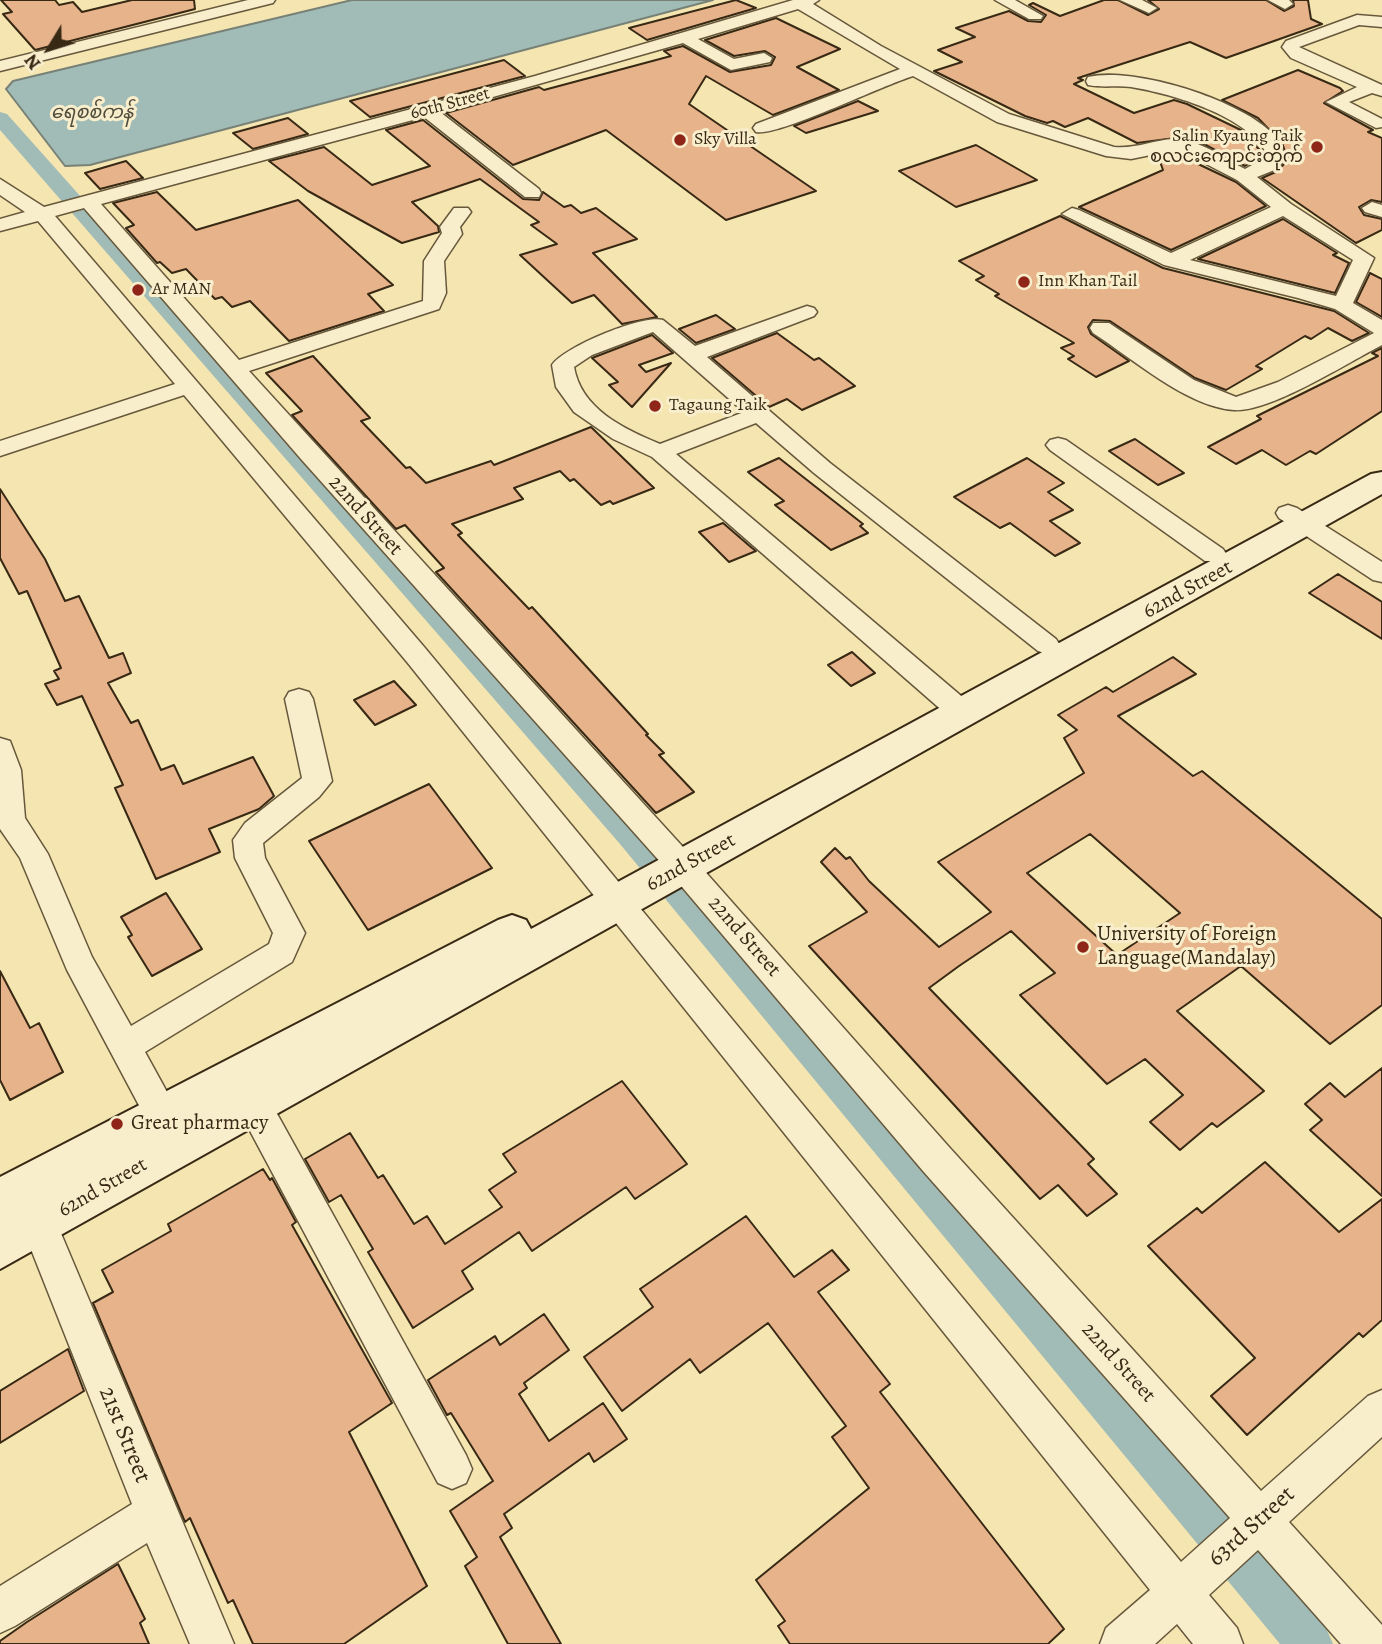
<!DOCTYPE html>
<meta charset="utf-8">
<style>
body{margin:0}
#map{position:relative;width:1382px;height:1644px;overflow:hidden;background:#f4e5b1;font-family:Alegreya,serif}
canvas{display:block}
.north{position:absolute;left:14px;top:14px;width:70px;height:70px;-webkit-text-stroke:5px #f8eecc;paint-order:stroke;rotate:232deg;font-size:19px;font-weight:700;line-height:28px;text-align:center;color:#382915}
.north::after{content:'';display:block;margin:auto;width:24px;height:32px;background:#382915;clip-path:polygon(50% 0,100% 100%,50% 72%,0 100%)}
</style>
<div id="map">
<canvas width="1382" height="1644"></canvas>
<div class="north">N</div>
</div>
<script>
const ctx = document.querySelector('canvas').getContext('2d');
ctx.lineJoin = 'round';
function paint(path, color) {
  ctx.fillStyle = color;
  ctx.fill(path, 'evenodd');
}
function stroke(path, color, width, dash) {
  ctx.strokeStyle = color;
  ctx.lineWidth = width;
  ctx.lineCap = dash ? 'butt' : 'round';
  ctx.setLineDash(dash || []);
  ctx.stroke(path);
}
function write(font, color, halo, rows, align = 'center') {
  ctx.font = font + ' Alegreya,"Noto Sans Myanmar",serif';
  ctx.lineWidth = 6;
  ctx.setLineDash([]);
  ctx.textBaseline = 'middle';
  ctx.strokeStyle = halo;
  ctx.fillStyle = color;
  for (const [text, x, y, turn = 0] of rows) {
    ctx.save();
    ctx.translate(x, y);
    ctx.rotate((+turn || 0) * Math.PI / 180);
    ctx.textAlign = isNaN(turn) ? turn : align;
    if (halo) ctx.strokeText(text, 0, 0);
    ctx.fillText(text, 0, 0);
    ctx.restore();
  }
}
const water = new Path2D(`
 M352 0H713L90 165 65 166 6 89 13 81Z`);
paint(water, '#a1bcb7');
stroke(water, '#778176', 2);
paint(new Path2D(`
 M0 112 7 114 642 826 1326 1628 1333 1644H1280L620 844 0 130Z`), '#a1bcb7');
const building = new Path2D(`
 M1 0H55L59 5 73 2 82 12 132 0H194L195 9 35 50 3 14 12 12Z
 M736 0 756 8 647 40 629 28Z
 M1104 0H1118L1148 15 1159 9 1148 0H1266L1284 11 1294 6 1293 0H1308L1311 19 1322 24 1226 58 1190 42 1078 78 1083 80 1074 84 1134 113 1174 100 1187 104 1243 131 1264 155 1245 166 1202 143 1183 137 1137 143 1088 118 1065 127 1053 121 1047 123 1025 116 934 71 962 62 938 50 975 37 956 28 1009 11 1028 21 1041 22 1046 15 1029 5 1033 3 1060 16Z
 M776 18 840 49 797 67 839 90 773 115 706 76 689 104 816 191 726 220 606 130 513 165 446 113 539 87 544 90 671 56 664 51 683 46 730 72 771 65 775 57 765 51 734 56 705 40Z
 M504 60 525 76 370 117 350 101Z
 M1298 70 1340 88 1343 91 1324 103 1373 130 1368 132 1382 138V202L1371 200 1359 207 1364 215 1382 219V230L1356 243 1262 178 1278 171 1288 159 1282 143 1258 118 1222 100Z
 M858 101 878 111 806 133 794 126Z
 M288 118 308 134 253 149 233 133Z
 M423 120 523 199 539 200 543 192 564 207 571 205 581 213 596 208 637 239 593 253 657 317 622 324 594 295 572 303 520 255 557 244 531 225 539 222 480 179 412 202 438 226 439 232 402 243 308 191 269 161 324 147 372 185 430 166 386 130Z
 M976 145 1037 180 956 207 899 171Z
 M1175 153 1236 182 1266 206 1171 250 1079 207 1163 170 1158 156Z
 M126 161 143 178 100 189 85 173Z
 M157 192 196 230 298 200 393 285 368 294 384 311 289 341 250 301 232 307 222 297 215 299 186 269 172 273 160 262 157 263 126 228 134 225 113 203Z
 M1060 216 1163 268 1334 311 1369 333 1352 341 1328 328 1311 339 1305 336 1256 366 1262 369 1226 390 1195 378 1110 321 1093 320 1088 327 1091 334 1129 361 1096 377 1068 359 1074 356 1061 348 1074 343 995 296 999 294 976 280 984 276 959 261Z
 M1283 219 1337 253 1333 255 1349 263 1335 293 1198 259Z
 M1370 273 1382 279V317L1356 302Z
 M716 315 735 329 696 343 679 329Z
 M777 333 814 360 819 358 855 386 802 410 787 399 769 407 712 358Z
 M652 335 673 353 639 365 646 372 671 363 632 407 609 385 618 382 592 358Z
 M1382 348V411L1316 454 1310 451 1286 465 1262 450 1236 464 1208 447 1261 419 1257 416 1378 356 1372 353Z
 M313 356 370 418 361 421 406 468 410 467 426 483 491 461 494 465 591 427 654 488 613 504 610 501 601 505 574 479 570 481 560 471 514 488 523 499 452 524 462 533 458 535 529 609 532 607 648 734 646 735 664 753 659 755 694 792 656 813 436 572 444 568 405 525 396 529 292 415 302 411 266 373Z
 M1135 439 1184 473 1158 485 1109 451Z
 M779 458 863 524 860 526 868 533 831 550 775 505 784 501 748 472Z
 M1027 458 1064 483 1048 492 1073 510 1050 521 1080 543 1055 556 1010 523 1000 528 954 497Z
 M0 489 45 559 65 601 79 596 109 658 123 653 131 673 108 683 131 723 138 720 161 770 174 765 183 784 253 757 274 796 259 809 209 829 220 852 156 879 115 788 123 785 82 696 57 705 45 684 59 679 54 671 61 668 27 591 19 594 0 558Z
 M723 523 752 548 756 551 729 562 699 532Z
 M1338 574 1382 602V639L1309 593Z
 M852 652 875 673 851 686 828 665Z
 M1173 657 1196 674 1118 716 1193 776 1202 771 1382 919V1005L1330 1044 1241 966 1177 1011 1264 1091 1217 1127 1212 1123 1180 1150 1150 1122 1183 1095 1145 1059 1107 1084 1020 995 1055 973 1011 931 959 966 929 988 1094 1159 1088 1164 1117 1194 1087 1216 1058 1185 1040 1199 809 946 867 912 821 862 835 848 846 859 850 857 869 881 939 947 991 912 938 862 1084 773 1064 738 1077 730 1058 715 1106 687 1113 692ZM1090 834 1180 913 1117 955 1027 873Z
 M394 681 416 705 375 725 354 700Z
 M429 784 492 868 368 930 309 841Z
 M166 893 202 949 152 976 128 937 132 935 121 917Z
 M0 971 30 1028 39 1023 63 1072 10 1100 0 1080Z
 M1382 1068V1196L1310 1130 1322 1120 1305 1104 1330 1083 1345 1097Z
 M622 1081 687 1164 635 1199 626 1187 532 1251 519 1232 462 1271 473 1289 413 1328 368 1252 373 1249 341 1195 329 1202 305 1159 350 1133 378 1178 383 1175 414 1224 427 1216 445 1244 502 1207 489 1190 516 1172 503 1154Z
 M1265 1162 1339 1232 1382 1199V1320L1363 1337 1359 1333 1247 1435 1211 1396 1255 1358 1148 1246 1197 1208 1202 1213Z
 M263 1169 270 1180 272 1178 296 1222 292 1225 392 1403 349 1432 427 1586 344 1644H253L233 1600 228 1603 190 1518 185 1522 93 1303 113 1292 102 1270 171 1231 168 1224Z
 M746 1216 794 1277 832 1250 849 1270 818 1292 890 1384 880 1392 1064 1629 1048 1644H790L778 1626 785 1621 756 1580 869 1488 832 1437 846 1426 768 1323 700 1373 690 1359 622 1411 584 1357 653 1307 640 1289Z
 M544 1314 569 1350 524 1383 527 1388 519 1394 549 1441 603 1403 627 1439 594 1462 589 1453 504 1514 512 1528 500 1537 561 1644H508L465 1566 477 1557 450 1511 493 1481 451 1413 447 1415 428 1380 495 1336 500 1345Z
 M68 1349 84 1391 0 1443V1391Z
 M118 1564 145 1619 140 1623 149 1644H0V1641L27 1622Z`);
paint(building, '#e6b38a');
stroke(building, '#382915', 2);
const street = new Path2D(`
 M248 0H275L273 3 0 71V61Z
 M793 0H819L813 4 881 46 1009 114 1114 147C1136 149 1153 140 1174 139 1197 138 1225 159 1245 169L1268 156C1249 116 1173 94 1131 87 1117 85 1102 88 1088 85L1086 81 1088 77C1134 66 1240 100 1272 133 1279 140 1282 149 1286 157L1277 169 1257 177 1291 204 1374 258 1353 303 1382 320V345C1349 362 1269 413 1234 410 1187 407 1132 358 1093 333L1090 328 1093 323H1109L1194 380 1236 397 1278 382 1374 333 1335 309 1298 298 1164 265 1062 214 1072 208 1079 210 1171 253 1271 207 1237 180 1183 152 1175 150 1131 159 1106 156 997 122 913 76C883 85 777 137 756 132L753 128 756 124 900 69 798 9 698 39 734 59 764 53 772 58 770 62 731 70 683 43 440 112 539 189 541 193 539 197H525L424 117 101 204 239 360 423 301 424 261 442 233 440 227 454 208H468L471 212 460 227 462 234 444 261 446 293 439 309 249 371 693 858 949 1147 1261 1491 1368 1396 1382 1390V1437L1289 1522 1382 1625V1644H1341L1258 1550 1209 1595 1237 1628 1243 1644H1193L1177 1624 1155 1644H1100L1106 1628 1150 1590 407 662 184 395 0 456V441L175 384 38 221 0 231V219L25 212 0 195V179L44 207 535 76ZM84 208 301 459 671 874 923 1171 1230 1518 1181 1562 425 648 55 216ZM1283 216 1353 260 1336 296 1190 260Z
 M995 0H1015L1043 16 1041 19H1029Z
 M1120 0H1142L1157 8 1149 13Z
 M1268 0H1289L1293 4 1285 9Z
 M1357 15 1382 17V27L1359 25 1299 47 1382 85V96L1372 93 1349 102 1382 119V127L1376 128 1326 102 1357 87 1291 58 1282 47 1286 41Z
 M1372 202 1382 205V217L1365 212 1362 208Z
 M807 306 814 308 817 312 814 316 707 357 830 463 1056 639 1060 645 1056 651 1047 654 1038 651 814 473 756 423 676 454 973 706 977 713 973 720 963 723 953 720 652 457 613 439 574 412 556 387 552 365C564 347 643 314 663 320L695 346ZM653 332 744 412 660 444C624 429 581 409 574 367L592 355Z
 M1058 438 1066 440 1223 549 1227 555 1223 561H1205L1050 450 1046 445 1050 440Z
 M1288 505 1297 508 1382 562V582L1373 580 1279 518 1276 513 1279 508Z
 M299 689 309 692 313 699 332 781 319 797 263 843 265 858 305 933 292 962 145 1052 189 1132 183 1143 171 1148 159 1143 67 970 20 858 0 829V738L10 741 21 770 25 818 48 854 92 957 131 1026 269 944 273 933 235 858 233 840 245 823 302 778 285 699 289 692Z
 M253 1088 265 1092 466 1455 472 1469 466 1483 452 1489 438 1483 241 1114 236 1103 241 1092Z
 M39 1207 52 1212 234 1644H190L147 1543 15 1626 0 1633V1586L132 1504 21 1224 26 1212Z`);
const secondary = new Path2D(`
 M1382 472V494L0 1269V1177L498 920 512 915 526 920 531 929 1371 474Z`);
stroke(street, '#67583c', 3);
stroke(secondary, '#382915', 4);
paint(street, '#f8eecc');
paint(secondary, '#f8eecc');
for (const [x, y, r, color] of [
 [680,140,7,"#8f2418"],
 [1317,147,7,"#8f2418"],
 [1024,282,7,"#8f2418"],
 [138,290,7,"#8f2418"],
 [655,406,7,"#8f2418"],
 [1083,947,7,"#8f2418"],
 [117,1124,7,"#8f2418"]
]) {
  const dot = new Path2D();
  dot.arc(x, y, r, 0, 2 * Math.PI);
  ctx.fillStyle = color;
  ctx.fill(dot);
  stroke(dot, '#f8eecc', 2.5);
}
write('18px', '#382915', '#f8eecc', [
 ["60th Street",450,104,-15]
]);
write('18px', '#382915', '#f8eecc', [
 ["Salin Kyaung Taik",1303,137,"right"],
 ["စလင်းကျောင်းတိုက်",1303,158,"right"],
 ["Sky Villa",694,140],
 ["Inn Khan Tail",1038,282],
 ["Ar MAN",152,290],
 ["Tagaung Taik",669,406]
], 'left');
write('italic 19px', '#524e3e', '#f8eecc', [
 ["ရေစစ်ကန်",92,113]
]);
write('21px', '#382915', '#f8eecc', [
 ["22nd Street",365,516,48],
 ["62nd Street",1188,590,-29],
 ["62nd Street",691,863,-29],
 ["22nd Street",744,937,49],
 ["62nd Street",103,1188,-30],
 ["22nd Street",1118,1363,48]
]);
write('21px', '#382915', '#f8eecc', [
 ["University of Foreign",1097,935],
 ["Language(Mandalay)",1097,959],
 ["Great pharmacy",131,1124]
], 'left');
write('24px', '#382915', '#f8eecc', [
 ["21st Street",124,1435,68],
 ["63rd Street",1252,1527,-42]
]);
</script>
